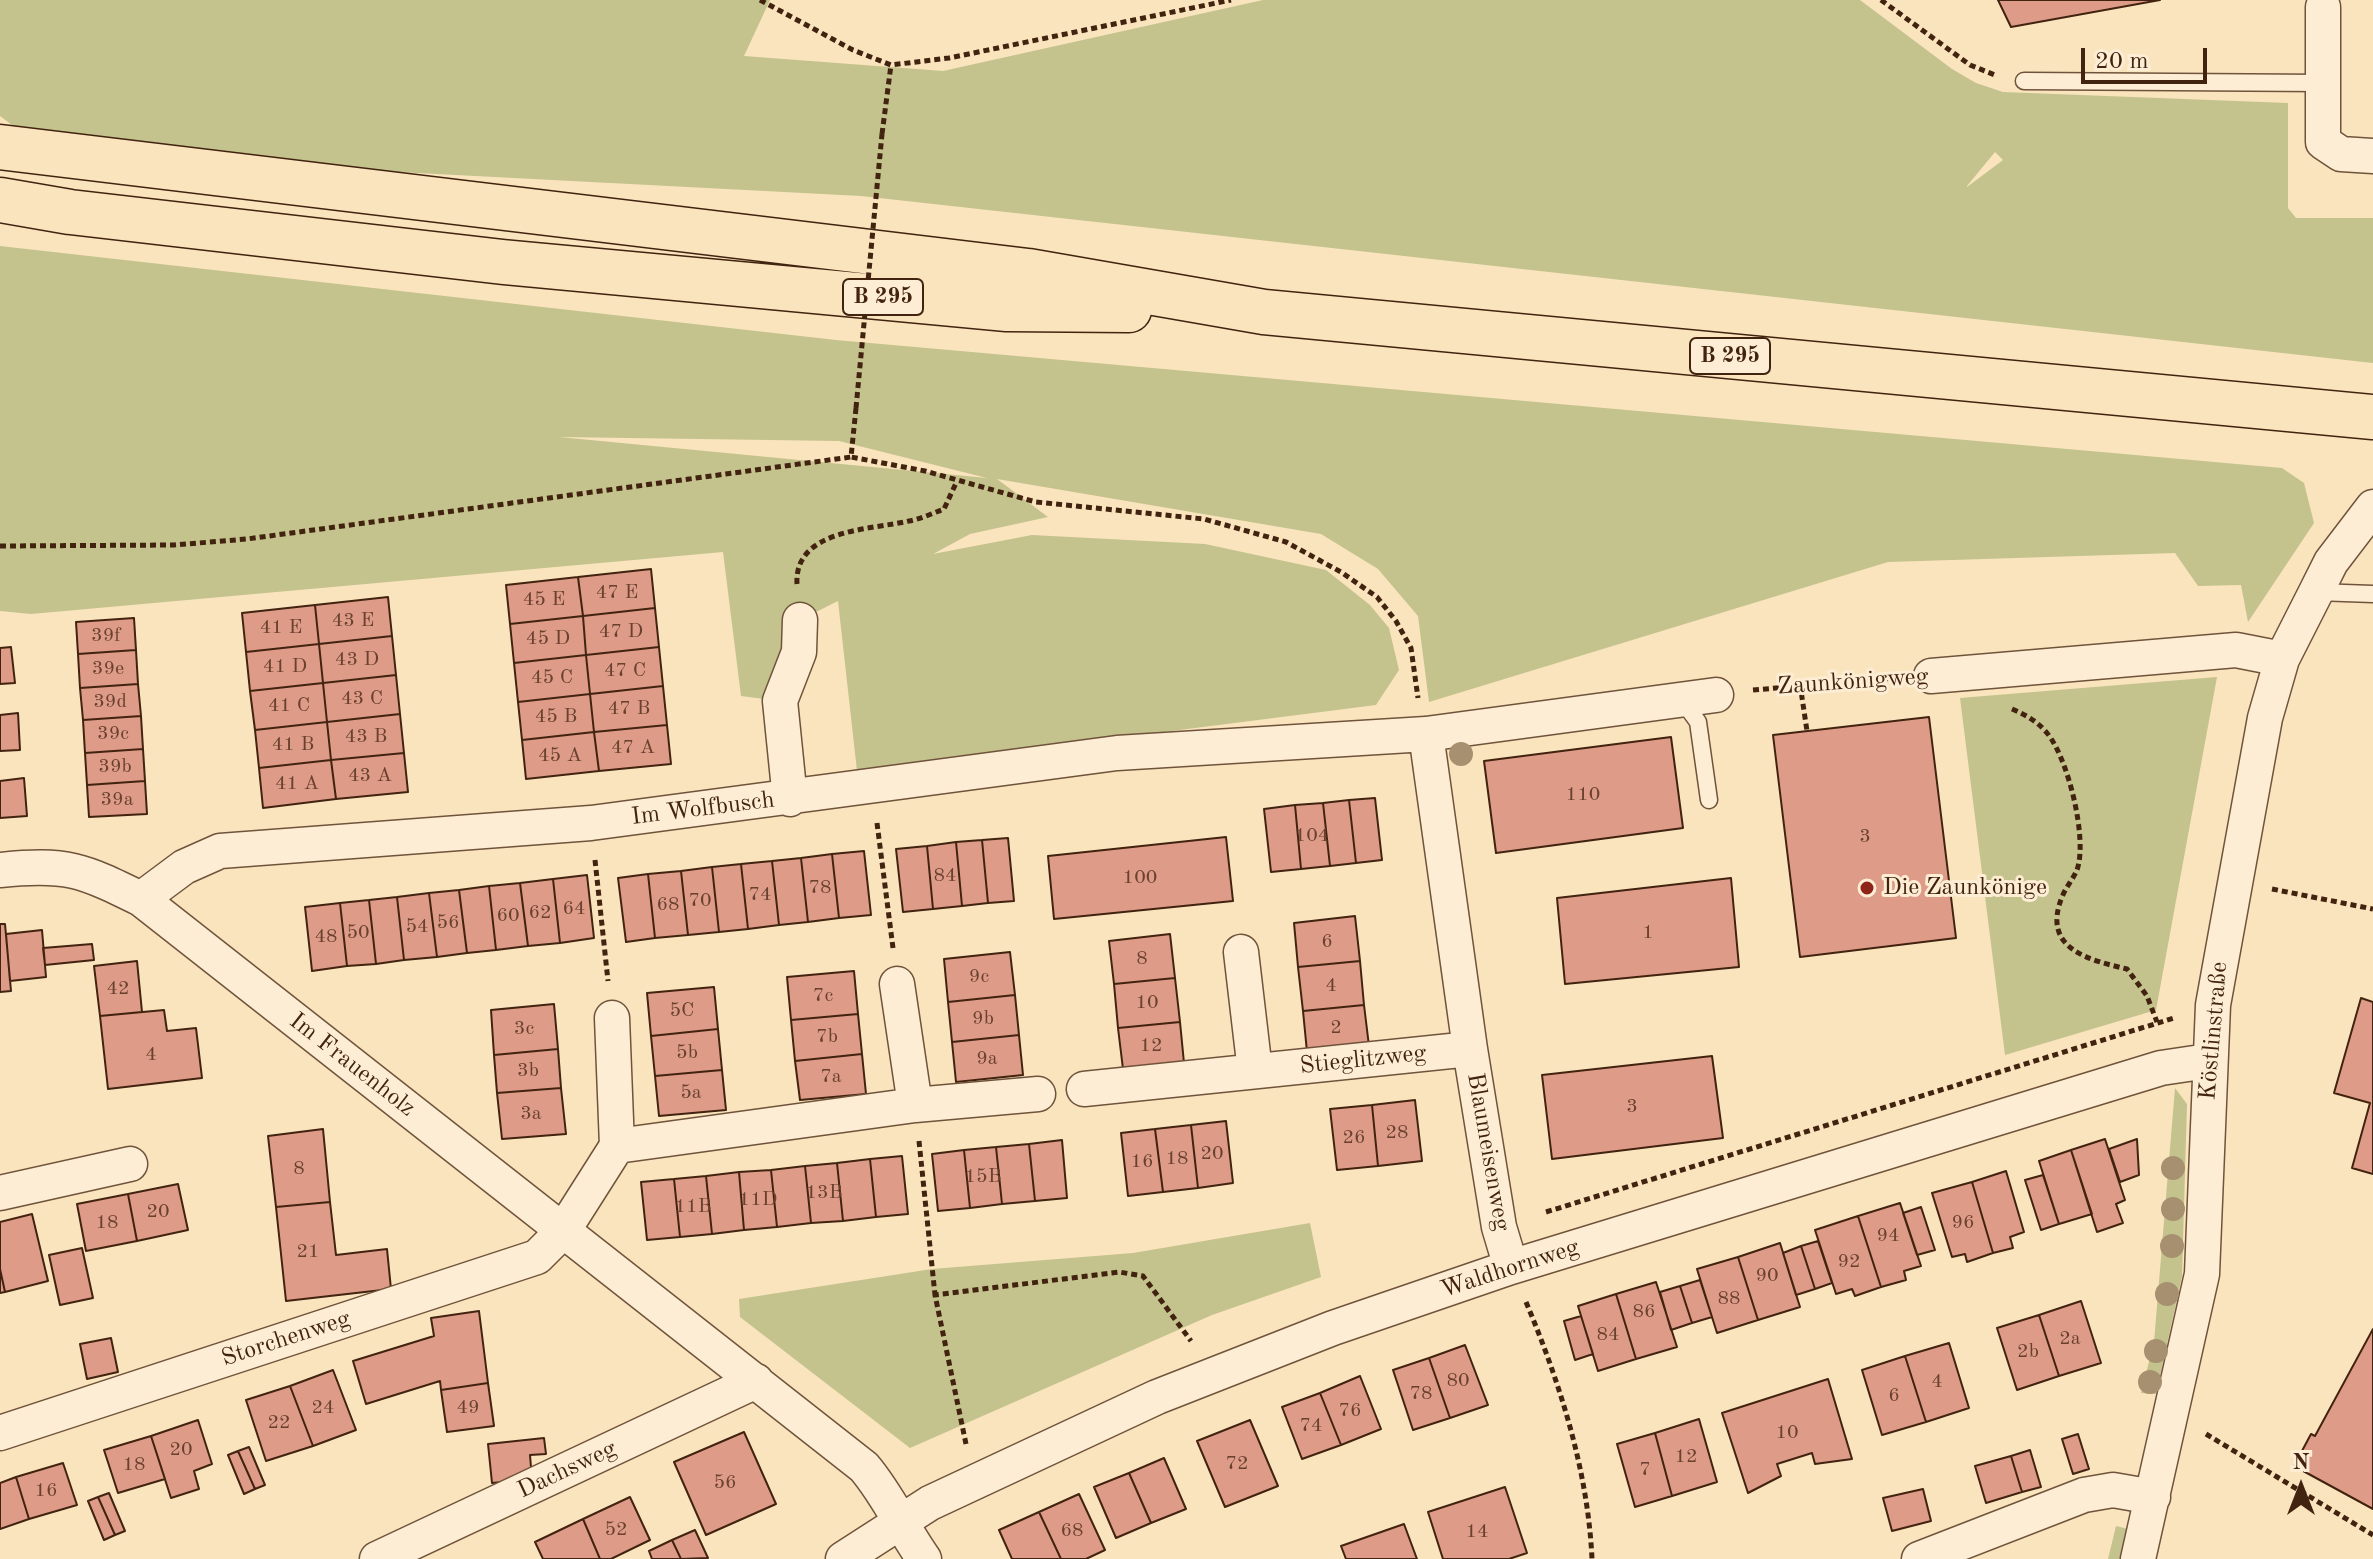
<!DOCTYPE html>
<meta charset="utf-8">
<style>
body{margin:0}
#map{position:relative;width:2373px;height:1559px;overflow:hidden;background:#fae4bd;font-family:"Old Standard TT",serif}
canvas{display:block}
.north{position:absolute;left:2261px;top:1447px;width:80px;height:80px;-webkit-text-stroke:6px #fcedd4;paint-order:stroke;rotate:0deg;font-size:22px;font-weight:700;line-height:32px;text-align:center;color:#422310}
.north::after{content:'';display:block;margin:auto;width:28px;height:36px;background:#422310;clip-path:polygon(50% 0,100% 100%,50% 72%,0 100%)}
.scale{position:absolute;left:2081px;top:48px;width:126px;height:36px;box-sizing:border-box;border:4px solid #422310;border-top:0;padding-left:10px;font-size:24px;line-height:28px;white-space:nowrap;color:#422310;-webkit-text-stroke:6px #fcedd4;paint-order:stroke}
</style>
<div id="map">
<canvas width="2373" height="1559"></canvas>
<div class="north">N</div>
<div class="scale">20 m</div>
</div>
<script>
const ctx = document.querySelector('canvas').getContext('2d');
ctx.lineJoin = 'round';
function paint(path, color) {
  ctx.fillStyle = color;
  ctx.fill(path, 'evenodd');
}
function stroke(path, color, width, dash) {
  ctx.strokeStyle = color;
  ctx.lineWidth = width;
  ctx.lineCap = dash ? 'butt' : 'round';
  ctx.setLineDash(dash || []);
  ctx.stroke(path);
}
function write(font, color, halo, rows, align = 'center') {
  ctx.font = font + ' "Old Standard TT",serif';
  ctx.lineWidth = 6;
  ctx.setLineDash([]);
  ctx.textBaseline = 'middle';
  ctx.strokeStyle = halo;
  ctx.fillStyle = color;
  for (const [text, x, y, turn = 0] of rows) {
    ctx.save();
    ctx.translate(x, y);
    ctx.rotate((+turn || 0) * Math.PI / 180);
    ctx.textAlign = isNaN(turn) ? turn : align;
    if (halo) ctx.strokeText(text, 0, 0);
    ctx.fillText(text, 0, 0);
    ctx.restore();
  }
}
paint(new Path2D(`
 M0 0H770L744 56 943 71 1263 0H1860L1952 69 1976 83 2003 92 2288 103V208L2296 218H2373V363L861 196 51 154 0 116ZM1995 152 2003 160 1967 187V186Z
 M0 246 836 340 2282 468 2304 483 2314 523 2248 622 2241 585 2198 586 2175 553 1888 562 1429 702 1418 616 1378 569 1321 534 997 479 1048 517 970 534 933 554 1032 535 1205 544 1326 570 1370 605 1389 628 1399 670 1376 705 857 771 838 601 800 620 780 701 741 696 723 552 31 614 0 611ZM559 437 839 441 987 478Z
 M2217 677 2156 1010 2005 1055 1960 698Z
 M2175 1088 2187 1104 2182 1276 2156 1394 2141 1393 2154 1342Z
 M1310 1223 1321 1277 1212 1315 910 1448 740 1317 739 1299 932 1269 1133 1253Z
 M2116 1526 2128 1529 2121 1559H2108Z`), '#c4c28d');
const building = new Path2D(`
 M1998 0H2160L2011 27Z
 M651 569 655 608 583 616 578 577Z
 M578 577 583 616 510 624 506 585Z
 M388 597 392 636 319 644 315 605Z
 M315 605 319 644 246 652 242 613Z
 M655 608 659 647 586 655 583 616Z
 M583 616 586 655 514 663 510 624Z
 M134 618 136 650 78 654 76 622Z
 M392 636 396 675 323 683 319 644Z
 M319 644 323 683 250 691 246 652Z
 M11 647 15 683 0 684V648Z
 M659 647 663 686 590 694 586 655Z
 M136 650 138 684 80 688 78 654Z
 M586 655 590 694 518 702 514 663Z
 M396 675 400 714 327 722 323 683Z
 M323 683 327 722 255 730 250 691Z
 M138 684 141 716 83 720 80 688Z
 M663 686 667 725 594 732 590 694Z
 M590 694 594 732 522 740 518 702Z
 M18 713 20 750 0 751V715Z
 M400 714 404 753 331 760 327 722Z
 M141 716 143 749 85 753 83 720Z
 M1929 717 1956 938 1800 957 1773 735Z
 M327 722 331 760 259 768 255 730Z
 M667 725 671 764 599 771 594 732Z
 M594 732 599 771 526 779 522 740Z
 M1671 737 1683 828 1496 853 1484 761Z
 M143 749 145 781 87 785 85 753Z
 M404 753 408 792 336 799 331 760Z
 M331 760 336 799 263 808 259 768Z
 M24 778 27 816 0 818V781Z
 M145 781 147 814 89 817 87 785Z
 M1375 798 1382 860 1356 863 1349 800Z
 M1349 800 1356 863 1330 866 1323 803Z
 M1323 803 1330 866 1301 869 1295 805Z
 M1295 805 1301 869 1271 872 1264 809Z
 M1226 837 1233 901 1054 919 1048 856Z
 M1008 838 1014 901 988 903 982 840Z
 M982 840 988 903 962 906 956 842Z
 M956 842 962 906 933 909 927 846Z
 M927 846 933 909 903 912 896 849Z
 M864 851 871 915 839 918 832 854Z
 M832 854 839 918 808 922 801 858Z
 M801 858 808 922 779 925 772 861Z
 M772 861 779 925 748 929 741 864Z
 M741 864 748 929 719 932 712 867Z
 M712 867 719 932 688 935 681 871Z
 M681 871 688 935 655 938 648 874Z
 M648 874 655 938 626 942 618 878Z
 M587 875 594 938 560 943 553 879Z
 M1731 878 1739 967 1565 984 1557 898Z
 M553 879 560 943 528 946 520 883Z
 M520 883 528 946 496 950 489 886Z
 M489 886 496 950 467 953 459 890Z
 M459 890 467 953 437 957 429 893Z
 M429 893 437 957 404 960 397 897Z
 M397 897 404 960 376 964 369 900Z
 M369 900 376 964 347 966 340 903Z
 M340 903 347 966 312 971 305 907Z
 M1355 916 1360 961 1298 967 1294 923Z
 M0 924H5L11 991 0 992Z
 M42 930 46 977 10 981 6 934Z
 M1170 934 1175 978 1114 984 1109 941Z
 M92 944 94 960 45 965 43 948Z
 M1010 952 1015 995 948 1002 944 959Z
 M137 961 142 1012 100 1016 94 966Z
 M1360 961 1364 1005 1303 1011 1298 967Z
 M854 971 858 1014 791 1020 787 977Z
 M1175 978 1180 1022 1118 1028 1114 984Z
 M714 987 718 1029 651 1036 647 993Z
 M1015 995 1019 1035 952 1042 948 1002Z
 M2361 998 2373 1002V1174L2352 1168 2370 1103 2334 1093Z
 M554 1004 558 1049 494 1055 491 1010Z
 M1364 1005 1369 1046 1307 1052 1303 1011Z
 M164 1010 167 1031 196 1028 202 1078 108 1089 100 1016Z
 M858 1014 862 1054 795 1061 791 1020Z
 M1180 1022 1184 1063 1123 1069 1118 1028Z
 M718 1029 722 1070 655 1076 651 1036Z
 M1019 1035 1023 1075 956 1082 952 1042Z
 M558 1049 561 1088 497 1093 494 1055Z
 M862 1054 866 1094 800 1100 795 1061Z
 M1712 1056 1723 1138 1552 1159 1542 1075Z
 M722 1070 726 1110 659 1116 655 1076Z
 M561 1088 566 1134 502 1139 497 1093Z
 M1415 1100 1422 1161 1378 1166 1372 1105Z
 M1372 1105 1378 1166 1337 1170 1330 1109Z
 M1226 1121 1233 1183 1198 1188 1191 1125Z
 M1191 1125 1198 1188 1163 1192 1155 1129Z
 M323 1129 330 1202 276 1207 268 1136Z
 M1155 1129 1163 1192 1128 1196 1121 1133Z
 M2105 1139 2125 1200 2116 1204 2123 1223 2097 1232 2071 1150Z
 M2137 1139 2139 1175 2120 1182 2109 1149Z
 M1062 1140 1067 1198 1035 1201 1029 1144Z
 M1029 1144 1035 1201 1002 1204 996 1147Z
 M996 1147 1002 1204 970 1208 964 1150Z
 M964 1150 970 1208 938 1211 932 1154Z
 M2071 1150 2092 1214 2059 1224 2039 1161Z
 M902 1156 908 1214 876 1217 870 1159Z
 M870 1159 876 1217 843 1221 837 1163Z
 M837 1163 843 1221 811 1223 805 1166Z
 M805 1166 811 1223 777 1227 771 1170Z
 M771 1170 777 1227 744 1230 739 1172Z
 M2006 1171 2024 1232 2010 1237 2013 1248 1993 1253 1972 1182Z
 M739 1172 744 1230 712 1234 706 1176Z
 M2043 1175 2059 1224 2041 1230 2025 1180Z
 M706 1176 712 1234 680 1237 674 1179Z
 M674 1179 680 1237 647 1240 641 1182Z
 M1972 1182 1993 1253 1967 1262 1965 1254 1952 1257 1932 1193Z
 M178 1184 188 1230 137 1241 128 1194Z
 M128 1194 137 1241 86 1251 77 1204Z
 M330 1202 336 1255 387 1249 391 1289 286 1301 276 1207Z
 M1900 1203 1921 1266 1904 1271 1906 1280 1881 1287 1858 1216Z
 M1921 1207 1935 1250 1917 1255 1903 1213Z
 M32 1214 48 1281 5 1292 0 1269V1222Z
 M1858 1216 1881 1287 1855 1296 1852 1289 1836 1294 1815 1230Z
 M1818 1241 1832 1283 1815 1289 1801 1246Z
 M1780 1243 1800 1307 1758 1320 1738 1257Z
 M1801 1246 1815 1289 1796 1295 1783 1253Z
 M82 1248 93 1298 60 1305 49 1255Z
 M1738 1257 1758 1320 1717 1333 1697 1269Z
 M0 1269 5 1292 0 1293Z
 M1700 1280 1712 1317 1692 1323 1680 1286Z
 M1656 1282 1677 1347 1636 1359 1616 1294Z
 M1680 1286 1692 1323 1671 1330 1660 1292Z
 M1616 1294 1636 1359 1598 1371 1578 1306Z
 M2081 1301 2101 1363 2059 1376 2039 1315Z
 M479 1311 488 1383 441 1390 440 1381 366 1404 353 1361 434 1336 431 1318Z
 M2039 1315 2059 1376 2017 1390 1997 1328Z
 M1581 1316 1593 1354 1575 1360 1564 1321Z
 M2373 1329V1509L2294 1466 2311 1434 2315 1436Z
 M111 1338 118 1372 87 1379 80 1344Z
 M1949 1343 1969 1408 1926 1422 1905 1356Z
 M1465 1345 1488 1405 1450 1418 1429 1358Z
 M1905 1356 1926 1422 1882 1435 1862 1370Z
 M1429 1358 1450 1418 1413 1430 1393 1370Z
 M333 1370 356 1430 313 1446 290 1386Z
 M1360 1376 1381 1429 1341 1445 1320 1393Z
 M1828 1379 1852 1459 1815 1464 1812 1453 1777 1464 1781 1476 1748 1493 1722 1413Z
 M488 1383 494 1426 447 1432 441 1390Z
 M290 1386 313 1446 266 1461 246 1400Z
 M1320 1393 1341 1445 1302 1459 1282 1407Z
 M1699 1419 1717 1482 1672 1496 1655 1433Z
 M198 1420 212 1464 194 1471 199 1489 171 1498 151 1436Z
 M1250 1420 1278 1486 1225 1507 1197 1441Z
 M744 1432 776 1504 706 1535 674 1462Z
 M1655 1433 1672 1496 1635 1507 1617 1444Z
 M2078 1434 2089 1469 2073 1474 2062 1439Z
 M151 1436 165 1479 118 1493 104 1450Z
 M544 1438 546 1454 530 1455 532 1479 492 1483 488 1444Z
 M249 1447 265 1485 255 1489 238 1451Z
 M2030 1450 2041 1487 2022 1492 2011 1456Z
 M238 1451 255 1489 244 1494 228 1455Z
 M2011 1456 2022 1492 1986 1503 1975 1466Z
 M1164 1458 1186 1509 1151 1523 1129 1473Z
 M63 1463 77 1505 29 1519 16 1477Z
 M1129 1473 1151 1523 1116 1538 1094 1487Z
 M16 1477 29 1519 0 1529V1483Z
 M1505 1487 1527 1553 1509 1559H1443L1428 1512Z
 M1923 1489 1931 1521 1892 1531 1883 1498Z
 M109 1493 125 1531 115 1535 98 1497Z
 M1079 1494 1105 1550 1086 1559H1061L1039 1512Z
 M98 1497 115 1535 104 1540 88 1501Z
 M630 1497 650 1540 611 1559H600L583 1519Z
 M1039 1512 1061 1559H1012L999 1530Z
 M583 1519 600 1559H543L535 1542Z
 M1404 1524 1417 1559H1346L1341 1546Z
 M695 1530 708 1558 681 1559 672 1540Z
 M672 1540 681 1559H652L649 1551Z`);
paint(building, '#dd9b88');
stroke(building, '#422310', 2);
const service = new Path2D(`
 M2024 81 2323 83
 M2316 592 2373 594
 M1682 700 1698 722 1709 800`);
const minor = new Path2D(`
 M2323 7V142L2341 154 2373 156
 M1931 676 2236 650 2282 659
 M1426 734 1470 1049 1499 1227 1511 1267
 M790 799 780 701 799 652 800 620
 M0 870C67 863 82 870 141 899L864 1467C888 1495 902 1528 924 1559
 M141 899 184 867 220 851 591 823 1117 753 1426 734 1716 695
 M1241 952 1255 1071
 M897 984 915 1105
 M612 1018 617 1146
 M1084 1089 1470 1049
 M0 1193 130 1164
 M0 1433 537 1257 563 1231 617 1146 915 1105 1038 1094
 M377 1559 756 1381
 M843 1559 930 1503 1157 1397 1333 1328 1511 1267 2161 1068 2208 1061
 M1919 1559 2084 1495 2113 1490 2153 1497
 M2138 1559 2202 1274 2213 1005 2265 718 2282 659 2316 592 2331 562 2373 507`);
const primary = new Path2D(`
 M0 147 1028 271 1264 312 2373 417
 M0 200 70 212 503 262 1007 309 1129 310`);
stroke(service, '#70533b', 19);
stroke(minor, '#70533b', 37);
stroke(primary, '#422310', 47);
stroke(new Path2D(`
 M760 0 853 50 891 65 949 58 1231 0
 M1881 0 1970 65 1995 75
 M882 134 891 65
 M856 408 851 457 925 471 1036 502 1204 519 1286 542 1341 572 1377 597 1396 621 1411 648 1418 698
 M0 546 174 545 247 539 851 457
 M797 584C794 529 870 530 909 521 921 519 933 513 944 509L957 481
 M1800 684 1807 731
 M1753 690 1894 678
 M2012 709C2026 715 2037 721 2047 733 2068 758 2088 839 2077 870 2073 879 2066 887 2062 897 2041 949 2089 960 2127 969L2147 996 2157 1022
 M877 823 893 948
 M595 860 608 981
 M2272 889 2373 909
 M919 1141 935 1295
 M1546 1212 2174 1018
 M1526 1302C1560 1383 1588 1471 1592 1559
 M2206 1434 2373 1535
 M966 1444 935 1295 1119 1272 1143 1276 1191 1341`), '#422310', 5, [6, 4]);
stroke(service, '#fcedd4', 16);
stroke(minor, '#fcedd4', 34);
stroke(primary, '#fae4bd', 44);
stroke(new Path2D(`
 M856 408 882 134`), '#422310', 5, [6, 4]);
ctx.fillStyle = '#a6906f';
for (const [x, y] of [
 [1461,754],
 [2173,1168],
 [2173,1209],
 [2172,1246],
 [2167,1294],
 [2156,1351],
 [2150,1382]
]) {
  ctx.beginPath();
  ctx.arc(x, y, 12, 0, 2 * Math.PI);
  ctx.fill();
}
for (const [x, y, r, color] of [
 [1867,888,8,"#8f2418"]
]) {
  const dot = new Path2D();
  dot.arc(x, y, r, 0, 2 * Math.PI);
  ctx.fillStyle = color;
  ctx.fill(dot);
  stroke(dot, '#fcedd4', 3);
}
write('20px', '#69412e', null, [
 ["47 E",617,593],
 ["45 E",544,600],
 ["43 E",353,621],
 ["41 E",281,628],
 ["47 D",621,632],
 ["39f",106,636],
 ["45 D",548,639],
 ["43 D",357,660],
 ["41 D",285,667],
 ["39e",108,669],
 ["47 C",625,671],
 ["45 C",552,678],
 ["43 C",362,699],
 ["39d",110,702],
 ["41 C",289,706],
 ["47 B",629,709],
 ["45 B",556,717],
 ["39c",113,734],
 ["43 B",366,737],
 ["41 B",293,745],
 ["47 A",633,748],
 ["45 A",560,756],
 ["39b",115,767],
 ["43 A",370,776],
 ["41 A",297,784],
 ["110",1583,795],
 ["39a",117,800],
 ["104",1312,836],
 ["3",1865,837],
 ["84",945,876],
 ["100",1140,878],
 ["78",820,888],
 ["74",760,895],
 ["70",700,901],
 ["68",668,905],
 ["64",574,909],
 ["62",540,913],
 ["60",508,916],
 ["56",448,923],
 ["54",417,927],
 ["50",358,933],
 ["1",1648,933],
 ["48",326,937],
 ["6",1327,942],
 ["8",1142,959],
 ["9c",979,977],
 ["4",1331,986],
 ["42",118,989],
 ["7c",823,996],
 ["10",1147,1003],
 ["5C",682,1011],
 ["9b",983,1019],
 ["2",1336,1028],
 ["3c",524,1029],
 ["7b",827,1037],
 ["12",1151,1046],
 ["5b",687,1053],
 ["4",151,1055],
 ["9a",987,1059],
 ["3b",528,1071],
 ["7a",831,1077],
 ["5a",691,1093],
 ["3",1632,1107],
 ["3a",531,1114],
 ["28",1397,1133],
 ["26",1354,1138],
 ["20",1212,1154],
 ["18",1177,1159],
 ["16",1142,1162],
 ["8",299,1169],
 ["15B",983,1177],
 ["13B",824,1193],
 ["11D",758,1200],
 ["11B",693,1207],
 ["20",158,1212],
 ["18",107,1223],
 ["96",1963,1223],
 ["94",1888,1236],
 ["21",308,1252],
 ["92",1849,1262],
 ["90",1767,1276],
 ["88",1729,1299],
 ["86",1644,1312],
 ["84",1608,1335],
 ["2a",2070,1339],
 ["2b",2028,1352],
 ["80",1458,1381],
 ["4",1937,1382],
 ["78",1421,1394],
 ["6",1894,1396],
 ["24",323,1408],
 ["49",468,1408],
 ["76",1350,1411],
 ["22",279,1423],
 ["74",1311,1426],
 ["10",1787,1433],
 ["20",181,1450],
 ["12",1686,1457],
 ["72",1237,1464],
 ["18",134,1465],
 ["7",1645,1470],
 ["56",725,1483],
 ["16",46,1491],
 ["52",616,1530],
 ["68",1072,1531],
 ["14",1477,1532]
]);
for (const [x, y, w] of [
 [883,297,80],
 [1730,356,80]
]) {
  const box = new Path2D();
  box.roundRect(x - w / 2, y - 18, w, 36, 6);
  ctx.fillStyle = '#fcedd4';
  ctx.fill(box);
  stroke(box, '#422310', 2);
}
write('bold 22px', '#422310', null, [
 ["B 295",883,297],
 ["B 295",1730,356]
]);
write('24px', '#422310', '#fcedd4', [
 ["Zaunkönigweg",1853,682,-4],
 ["Im Wolfbusch",703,809,-7],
 ["Köstlinstraße",2214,1031,-85],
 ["Stieglitzweg",1363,1060,-6],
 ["Im Frauenholz",352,1065,38],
 ["Blaumeisenweg",1488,1152,80],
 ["Waldhornweg",1510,1269,-18],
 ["Storchenweg",286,1339,-18],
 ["Dachsweg",567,1470,-25]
]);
write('24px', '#422310', '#fcedd4', [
 ["Die Zaunkönige",1883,888]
], 'left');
</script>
